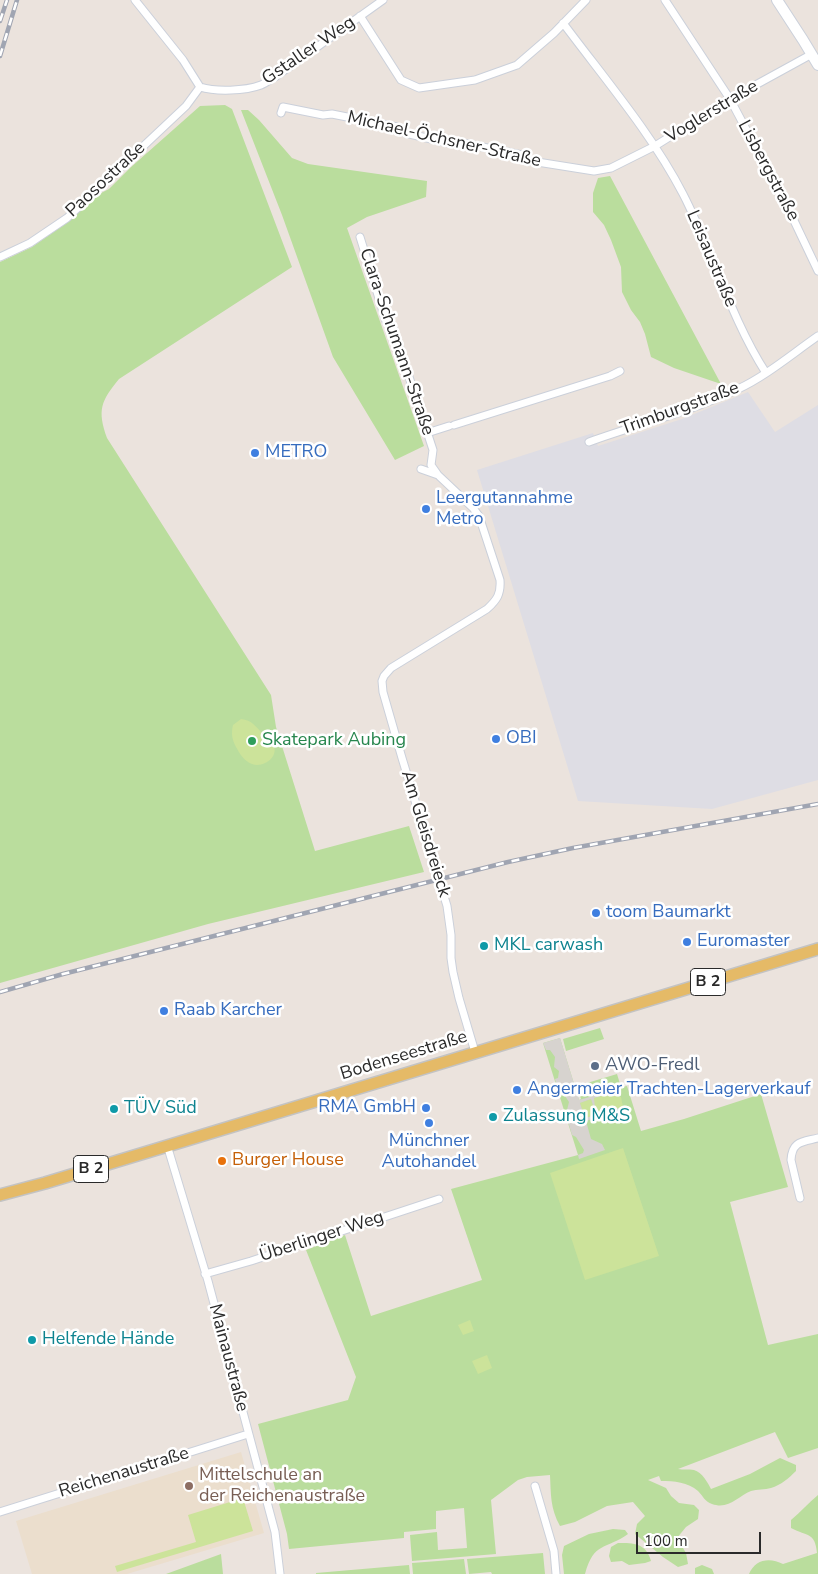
<!DOCTYPE html>
<meta charset="utf-8">
<style>
body{margin:0}
#map{position:relative;width:818px;height:1574px;overflow:hidden;background:#ebe3dd;font-family:"Nunito Sans",sans-serif}
canvas{display:block}
.scale{position:absolute;left:636px;top:1532px;width:125px;height:22px;box-sizing:border-box;border:2px solid #2a2a2a;border-top:0;padding-left:6px;font-size:15px;line-height:18px;white-space:nowrap;color:#2a2a2a;-webkit-text-stroke:4px #fff;paint-order:stroke}
</style>
<div id="map">
<canvas width="818" height="1574"></canvas>
<div class="scale">100 m</div>
</div>
<script>
const ctx = document.querySelector('canvas').getContext('2d');
ctx.lineJoin = 'round';
function paint(path, color) {
  ctx.fillStyle = color;
  ctx.fill(path, 'evenodd');
}
function stroke(path, color, width, dash) {
  ctx.strokeStyle = color;
  ctx.lineWidth = width;
  ctx.lineCap = dash ? 'butt' : 'round';
  ctx.setLineDash(dash || []);
  ctx.stroke(path);
}
function write(font, color, halo, rows, align = 'center') {
  ctx.font = font + ' "Nunito Sans",sans-serif';
  ctx.lineWidth = 5;
  ctx.setLineDash([]);
  ctx.textBaseline = 'middle';
  ctx.strokeStyle = halo;
  ctx.fillStyle = color;
  for (const [text, x, y, turn = 0] of rows) {
    ctx.save();
    ctx.translate(x, y);
    ctx.rotate((+turn || 0) * Math.PI / 180);
    ctx.textAlign = isNaN(turn) ? turn : align;
    if (halo) ctx.strokeText(text, 0, 0);
    ctx.fillText(text, 0, 0);
    ctx.restore();
  }
}
paint(new Path2D(`
 M748 392 775 432 818 405V780L712 809 578 801 477 470 593 433 598 446 682 419Z`), '#dedde4');
paint(new Path2D(`
 M241 1452 264 1533 127 1574H32L16 1521Z`), '#ebdecd');
paint(new Path2D(`
 M225 105 232 109 292 267 119 379C101 401 97 410 107 438L271 695 276 727 315 851 409 826 424 872 208 924 0 983V262L32 247 69 221 99 194 109 189 130 168 200 106Z
 M241 110H248L259 120 292 158 308 164 427 181 426 197 367 217 347 228 424 446 395 460 333 357 282 215Z
 M610 176 721 384 674 368 651 357 645 334 640 322 631 310 622 292 621 267 611 240 604 225 593 212V193L598 178Z
 M600 1028 604 1039 566 1051 563 1039Z
 M560 1038 579 1100 581 1099 577 1086 617 1074 621 1087 627 1086 641 1131 684 1119 761 1094 788 1187 730 1202 768 1345 818 1334V1448L788 1458 775 1432 678 1469C683 1470 689 1469 694 1470 702 1472 708 1483 711 1489L750 1474 780 1458 796 1465V1471C789 1478 781 1485 771 1488 765 1490 757 1489 751 1491 738 1496 729 1510 712 1504 705 1502 703 1496 698 1491 688 1482 674 1481 661 1481L659 1476 648 1480 666 1488 671 1496 679 1503 694 1505 699 1510 698 1519 686 1527 677 1538 686 1553 688 1564 678 1567 663 1557 635 1534 637 1524 645 1516 633 1502 607 1506 575 1522 560 1526C550 1508 551 1494 550 1475L527 1477 518 1480 491 1500 496 1554 412 1561 410 1535 437 1532 438 1550 467 1548 464 1508 436 1511V1529L404 1532V1538L289 1549 287 1534 258 1424 348 1400 356 1377 306 1250 345 1235 371 1316 482 1280 451 1189 578 1155 543 1043Z
 M818 1495V1574H749C755 1559 770 1557 783 1564L817 1553C815 1532 808 1537 791 1528V1520C801 1512 808 1503 818 1495Z
 M613 1529 625 1530 628 1534C606 1550 594 1541 585 1574H564L562 1555 564 1546 589 1534Z
 M618 1543C634 1543 646 1543 651 1561L645 1563 629 1565 622 1561 611 1562 609 1556 611 1547Z
 M543 1553 545 1574H492L491 1572 469 1574 467 1559Z
 M221 1554 223 1574H164H166Z
 M464 1559 466 1574H413L412 1563Z
 M409 1565 410 1574H316V1573Z
 M702 1565 712 1569 714 1574H695V1568Z`), '#badd9d');
paint(new Path2D(`
 M241 719C252 720 256 727 263 734 267 738 272 740 274 746 278 758 263 768 252 764 244 761 240 754 236 747 232 740 231 733 233 725Z
 M618 1091 619 1097H621L623 1107 598 1114 594 1105V1098Z
 M591 1099 596 1115 585 1118 580 1103Z
 M623 1148 659 1256 585 1280 550 1173Z
 M470 1320 474 1331 463 1335 458 1325Z
 M487 1355 492 1368 478 1374 472 1361Z
 M243 1498 253 1531 117 1572 115 1566 196 1542 188 1515Z`), '#cce39a');
paint(new Path2D(`
 M560 1038 579 1100 617 1089 618 1091 594 1098 595 1108 599 1114 623 1107V1109L586 1121 591 1139 602 1144 605 1150 579 1159 578 1155 583 1153 584 1150 576 1137 572 1135 565 1111 567 1110 569 1102 559 1087H557L555 1079 558 1078 559 1071 554 1067 555 1057 550 1050H546L543 1043ZM591 1099 596 1115 585 1118 580 1103Z`), '#d7d3cf');
const street = new Path2D(`
 M135 0 183 60 200 87
 M665 0 730 99 788 208 818 271
 M360 16 401 80 419 88 475 80 517 65 554 33 586 0
 M563 23C604 78 652 134 683 194 713 252 730 317 766 373
 M200 87C216 92 245 91 261 85 266 83 271 79 275 77L383 0
 M281 113 283 107 323 115 332 114 397 127 405 133 453 144 463 143 522 155 531 161 594 171 611 168 655 146 730 99 812 54
 M360 237 386 321 393 328 433 450 431 465 438 475
 M0 257 30 243 67 218 186 106 200 87
 M454 425 610 376 620 371
 M427 433 449 426
 M589 442C638 424 690 412 738 389 766 376 792 354 818 336
 M421 469 438 475 473 508 479 516 500 580C501 594 497 600 487 609L391 668 384 676 382 681 383 692 402 758 447 906 451 935V958L453 972 459 998 475 1052
 M167 1145 208 1281 275 1532 280 1574
 M800 1198 791 1160C792 1141 802 1142 818 1138
 M205 1274 251 1261 439 1199
 M535 1486 554 1551 556 1574
 M0 1512 248 1434`);
const secondary = new Path2D(`
 M777 0 803 40 818 65`);
const primary = new Path2D(`
 M0 1195 45 1183 818 949`);
stroke(street, '#cbd0da', 9);
stroke(secondary, '#cbd0da', 12);
stroke(primary, '#c3c3c3', 14);
stroke(street, '#fff', 7);
stroke(secondary, '#fff', 10);
stroke(primary, '#e5ba67', 11);
const rail = new Path2D(`
 M0 21 7 0
 M0 56 17 0
 M0 992 63 974 508 862 573 848 818 804`);
stroke(rail, '#a0a5b2', 4.5);
stroke(rail, '#fff', 2.5, [8]);
for (const [x, y, r, color] of [
 [255,453,5,"#3f7fe0"],
 [426,509,5,"#3f7fe0"],
 [496,739,5,"#3f7fe0"],
 [252,741,5,"#2e9e5b"],
 [596,913,5,"#3f7fe0"],
 [687,942,5,"#3f7fe0"],
 [484,946,5,"#0f9aa8"],
 [164,1011,5,"#3f7fe0"],
 [595,1066,5,"#5c6f8a"],
 [517,1090,5,"#3f7fe0"],
 [426,1108,5,"#3f7fe0"],
 [114,1109,5,"#0f9aa8"],
 [493,1117,5,"#0f9aa8"],
 [429,1123,5,"#3f7fe0"],
 [222,1161,5,"#e8710a"],
 [32,1340,5,"#0f9aa8"],
 [189,1486,5,"#8d6e63"]
]) {
  const dot = new Path2D();
  dot.arc(x, y, r, 0, 2 * Math.PI);
  ctx.fillStyle = color;
  ctx.fill(dot);
  stroke(dot, '#fff', 2);
}
for (const [x, y, w] of [
 [708,982,35],
 [91,1169,35]
]) {
  const box = new Path2D();
  box.roundRect(x - w / 2, y - 13.5, w, 27, 4);
  ctx.fillStyle = '#fff';
  ctx.fill(box);
  stroke(box, '#2a2a2a', 1);
}
write('bold 16px', '#2a2a2a', null, [
 ["B 2",708,982],
 ["B 2",91,1169]
]);
write('18px', '#2a2a2a', '#fff', [
 ["Gstaller Weg",309,51,-34],
 ["Voglerstraße",712,112,-31],
 ["Michael-Öchsner-Straße",444,140,13],
 ["Lisbergstraße",768,171,62],
 ["Paosostraße",106,180,-43],
 ["Leisaustraße",711,259,67],
 ["Clara-Schumann-Straße",396,342,71],
 ["Trimburgstraße",680,409,-20],
 ["Am Gleisdreieck",425,834,73],
 ["Bodenseestraße",404,1056,-17],
 ["Überlinger Weg",322,1237,-18],
 ["Mainaustraße",228,1358,75],
 ["Reichenaustraße",124,1473,-17]
]);
write('18px', '#366cbe', '#fff', [
 ["METRO",265,453],
 ["Leergutannahme",436,499],
 ["Metro",436,520],
 ["OBI",506,739],
 ["toom Baumarkt",606,913],
 ["Euromaster",697,942],
 ["Raab Karcher",174,1011],
 ["Angermeier Trachten-Lagerverkauf",527,1090],
 ["RMA GmbH",416,1108,"right"],
 ["Münchner",429,1142,"center"],
 ["Autohandel",429,1163,"center"]
], 'left');
write('18px', '#27864d', '#fff', [
 ["Skatepark Aubing",262,741]
], 'left');
write('18px', '#0d838f', '#fff', [
 ["MKL carwash",494,946],
 ["TÜV Süd",124,1109],
 ["Zulassung M&S",503,1117],
 ["Helfende Hände",42,1340]
], 'left');
write('18px', '#4e5e75', '#fff', [
 ["AWO-Fredl",605,1066]
], 'left');
write('18px', '#c56008', '#fff', [
 ["Burger House",232,1161]
], 'left');
write('18px', '#785e54', '#fff', [
 ["Mittelschule an",199,1476],
 ["der Reichenaustraße",199,1497]
], 'left');
</script>
